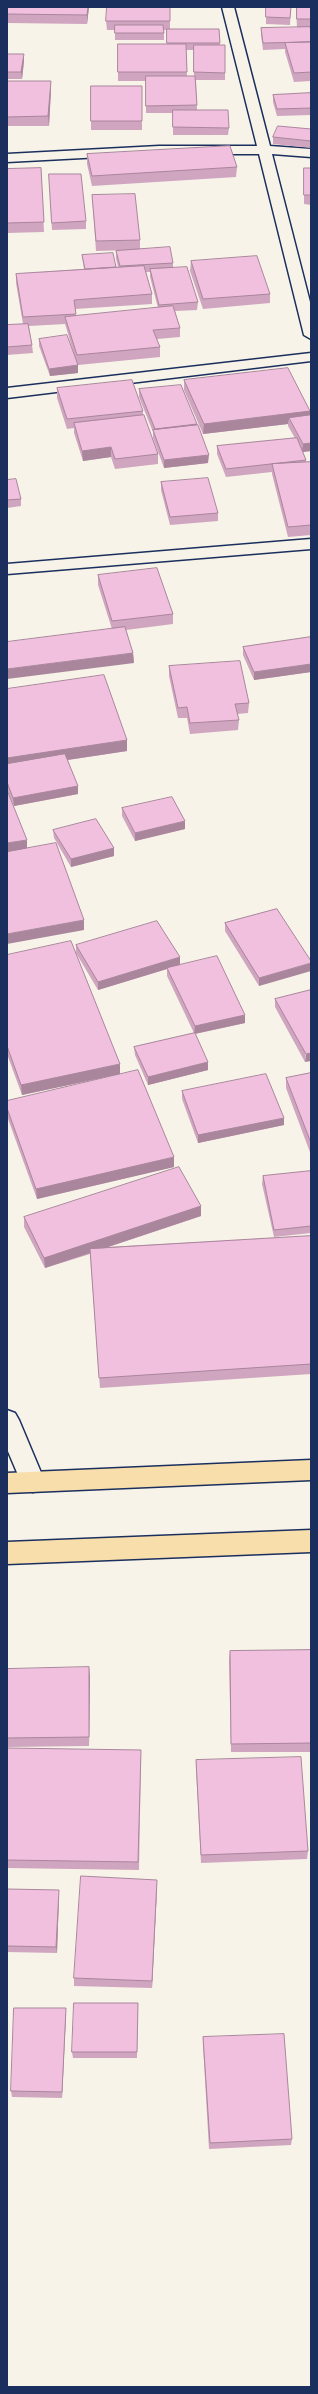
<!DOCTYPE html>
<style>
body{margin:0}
#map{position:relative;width:318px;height:2394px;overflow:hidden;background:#f7f3e8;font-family:"Architects Daughter",sans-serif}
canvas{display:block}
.frame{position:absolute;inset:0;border:8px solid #1b2f5e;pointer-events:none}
</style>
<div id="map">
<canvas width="318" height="2394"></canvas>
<div class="frame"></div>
</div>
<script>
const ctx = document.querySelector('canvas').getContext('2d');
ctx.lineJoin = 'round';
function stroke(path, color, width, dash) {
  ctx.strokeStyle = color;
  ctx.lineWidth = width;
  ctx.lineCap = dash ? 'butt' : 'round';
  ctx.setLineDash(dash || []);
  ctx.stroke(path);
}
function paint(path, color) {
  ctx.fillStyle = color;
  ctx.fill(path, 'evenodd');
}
const street = new Path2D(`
 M222 7H234L270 146 311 149V157L272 154 311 306V339L304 335 259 154H159L7 162V154L159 146H257Z
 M311 353V361L7 398V388Z
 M311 539V549L7 574V564Z
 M7 1410 15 1413 19 1420 45 1482 42 1489 33 1492 24 1489 7 1449Z`);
const primary = new Path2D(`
 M311 1460V1480L7 1493V1473Z
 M311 1530V1552L7 1564V1542Z`);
stroke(street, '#1b2f5e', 3);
stroke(primary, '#1b2f5e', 3);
paint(street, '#f7f3e8');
paint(primary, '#f8deab');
paint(new Path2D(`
 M7 7H89L87 24 7 23Z
 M170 7V29H219L220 45H225V80H196L197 110 229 128 228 135H173V113H146V81H118V72L167 44V30H164V40H115V30H107L106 21ZM186 50H194V76H187Z
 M266 7H291L290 25 266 24Z
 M296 7H311V28H310L311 32V81L294 82 285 52V49L263 50 261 35V28H297Z
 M7 54H24V61L22 79H7Z
 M7 81 51 90 49 126H7Z
 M142 86V130H91V121Z
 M311 93V115L277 116 273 102V95Z
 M311 129V148L273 144V137Z
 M87 154 237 167 236 177 92 186 87 164Z
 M41 168 44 232 7 233V169Z
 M304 168H311V205L304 204Z
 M49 174 86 221V229L52 230Z
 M92 195 140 240V249L173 263V268L198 302 197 310 175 311 180 328V337L157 339 160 347V357L78 365V373L50 376 39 346V339L76 361 66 327 65 324 29 326 32 345 33 353 7 355V325L23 324 16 283V274L84 269 83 263 82 255 116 267H118L116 258V251L130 250 96 251ZM146 272H150V277L158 308 76 316 75 309 152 304V294Z
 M191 261 270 294V303L203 309 190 271Z
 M184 380 310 411V415H311V451L303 452 306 460V462H311V535L288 537 272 474V472L226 477 217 454V446L295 438 288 426V424L203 434 184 390Z
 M57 388 143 411V416L158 454V464L115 469 111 457 83 461 74 433V428L67 429 57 398Z
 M139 389 197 424 208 463 164 468 153 438V432L139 397Z
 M7 480 21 499V506L7 508Z
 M161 482 218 513V521L170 525 161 490Z
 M98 575 173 614V624L126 630 133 653 134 663 112 629 98 585Z
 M311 637V672L254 680 243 655V647Z
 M169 666 249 703 248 713 237 714 239 720 238 730 190 734 187 718H178L169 676Z
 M7 689 127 751 68 760 78 794 14 806 7 789Z
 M122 808 185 829 135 841 122 816Z
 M53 830 114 848V856L71 867 54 838Z
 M277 909 259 986 225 931V923Z
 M76 945 180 965 245 1015V1023L195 1034 208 1070 148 1085 135 1055 134 1047 194 1033 167 976V969L98 990 76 953Z
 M7 955 120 1074 22 1095 7 1054Z
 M311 990 305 1062 275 1007V999Z
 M311 1073V1155L286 1088V1078Z
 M182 1091 284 1125 198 1143 182 1099Z
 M7 1101 174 1167 37 1199 7 1116Z
 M311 1171V1233L274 1237 262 1184 263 1176Z
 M201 1206V1216L108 1247 311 1236V1374L100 1388 90 1254 45 1268 24 1227V1217Z
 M311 1650V1752H231L229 1660 230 1651Z
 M7 1669 90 1676 89 1746 7 1747Z
 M7 1748 141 1758 139 1870 7 1868Z
 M196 1760 308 1851 307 1859 201 1863 196 1768Z
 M157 1888 152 1988 74 1986V1978Z
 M7 1889 59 1896 57 1953 7 1952Z
 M138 2003 137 2058H73L72 2052Z
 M66 2014 62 2098 12 2097 11 2091Z
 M203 2037 292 2139 291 2145 209 2149 203 2044Z`), '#d0a5c0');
paint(new Path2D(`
 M88 7H89L87 24V15Z
 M24 54V61L22 79 21 72Z
 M51 81V90L49 126 48 116Z
 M78 365V373L50 376 49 369Z
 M310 411V421L289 418 288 424 203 434 204 424Z
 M197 424V432L155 434V429Z
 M311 443V451L302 452 303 444Z
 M111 447V457L83 461 82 451Z
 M209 455 208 463 164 468V460Z
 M133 653 134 663 7 679V669Z
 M311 664V672L254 680V672Z
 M127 740V751L7 769V758Z
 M78 786V794L14 806 13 798Z
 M185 821V829L135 841V833Z
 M27 840V850L7 854V843Z
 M114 848V856L71 867V859Z
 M84 920V930L7 944V934Z
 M180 957V965L98 990V982Z
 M311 963V971L259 986V978Z
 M245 1015V1023L194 1034 195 1026Z
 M311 1053V1061L305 1062 306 1054Z
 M208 1062V1070L148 1085V1077Z
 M120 1064V1074L22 1095 21 1085Z
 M284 1118V1125L198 1143V1135Z
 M174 1157V1167L37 1199 36 1189Z
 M201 1206V1216L45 1268 44 1258Z
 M89 1667 90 1676 89 1746Z
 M157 1880V1888L152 1988V1981Z
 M59 1890V1896L57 1953 56 1947Z
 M66 2008V2014L62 2098V2092Z`), '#a9869c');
const building = new Path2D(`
 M7 7H88L87 15 7 14Z
 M107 7H170V21H106Z
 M266 7H291L290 18 266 17Z
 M297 7H311V19H297Z
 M115 25H163L164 33H115Z
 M310 27 311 32V42L263 43 261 28Z
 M167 29H219L220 43H167Z
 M311 42V72L294 73 285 43Z
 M118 44H186L187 72H118Z
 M194 45H225V73L194 72Z
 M7 54H24L21 72H7Z
 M146 76H195L197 105 146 106Z
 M7 81H51L48 116 7 117Z
 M91 86H142V121H91Z
 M311 93V108L277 109 273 95Z
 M173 110H228L229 128 173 127Z
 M278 126 311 129V141L273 137Z
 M230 146 237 167 92 176 87 154Z
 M41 168 44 222 7 223V169Z
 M304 168H311V195H304Z
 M49 174H81L86 221 52 223Z
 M135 194 140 240 96 241 92 195Z
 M170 247 173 263 120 266 116 251Z
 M113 253 116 267 85 269 82 255Z
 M257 256 270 294 203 299 191 261Z
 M144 266 152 294 74 300 76 314 23 317 16 274Z
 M187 267 198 302 159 305 150 269Z
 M173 306 180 328 153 330 160 347 77 355 65 317Z
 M28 324 32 345 7 347V325Z
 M67 335 78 365 49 369 39 339Z
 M288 368 310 411 204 424 184 380Z
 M132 380 143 411 67 419 57 388Z
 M181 385 197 424 155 429 139 389Z
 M144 415 158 454 115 459 111 447 82 451 74 423Z
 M311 415V443L303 444 289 418Z
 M198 425 209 455 164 460 153 430Z
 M297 438 306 460 226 469 217 446Z
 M311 462V525L288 527 272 464Z
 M208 478 218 513 170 517 161 482Z
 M16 479 21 499 7 500V480Z
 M157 568 173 614 112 621 98 575Z
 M125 627 133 653 7 669V642Z
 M311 637V664L254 672 243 647Z
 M240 661 249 703 235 704 239 720 190 723 187 707 178 708 169 666Z
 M104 675 127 740 7 758V689Z
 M65 754 78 786 13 798 7 782V764Z
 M7 790 27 840 7 843Z
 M172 797 185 821 135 833 122 808Z
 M96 819 114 848 71 859 53 830Z
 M56 843 84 920 7 934V852Z
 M277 909 311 961V963L259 978 225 923Z
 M157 921 180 957 98 982 76 945Z
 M71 941 120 1064 21 1085 7 1046V955Z
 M217 956 245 1015 195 1026 167 968Z
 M311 990V1053L306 1054 275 999Z
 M195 1033 208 1062 148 1077 134 1047Z
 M138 1070 174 1157 36 1189 7 1108V1101Z
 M311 1073V1143L286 1078Z
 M266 1074 284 1118 198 1135 182 1091Z
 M179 1167 201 1206 44 1258 24 1217Z
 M311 1171V1226L274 1230 263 1176Z
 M311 1236V1364L99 1378 90 1249Z
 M311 1650V1743L231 1744 230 1651Z
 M89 1667V1737L7 1738V1669Z
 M7 1748 141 1750 138 1862 7 1860Z
 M301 1757 308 1851 201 1855 196 1760Z
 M81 1876 157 1880 152 1981 74 1978Z
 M7 1889 59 1890 56 1947 7 1946Z
 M74 2003H138L137 2052H72Z
 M14 2008H66L62 2092 11 2091Z
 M284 2034 292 2139 210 2143 203 2037Z`);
paint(building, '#f2c0df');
stroke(building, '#a9869c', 1);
</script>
